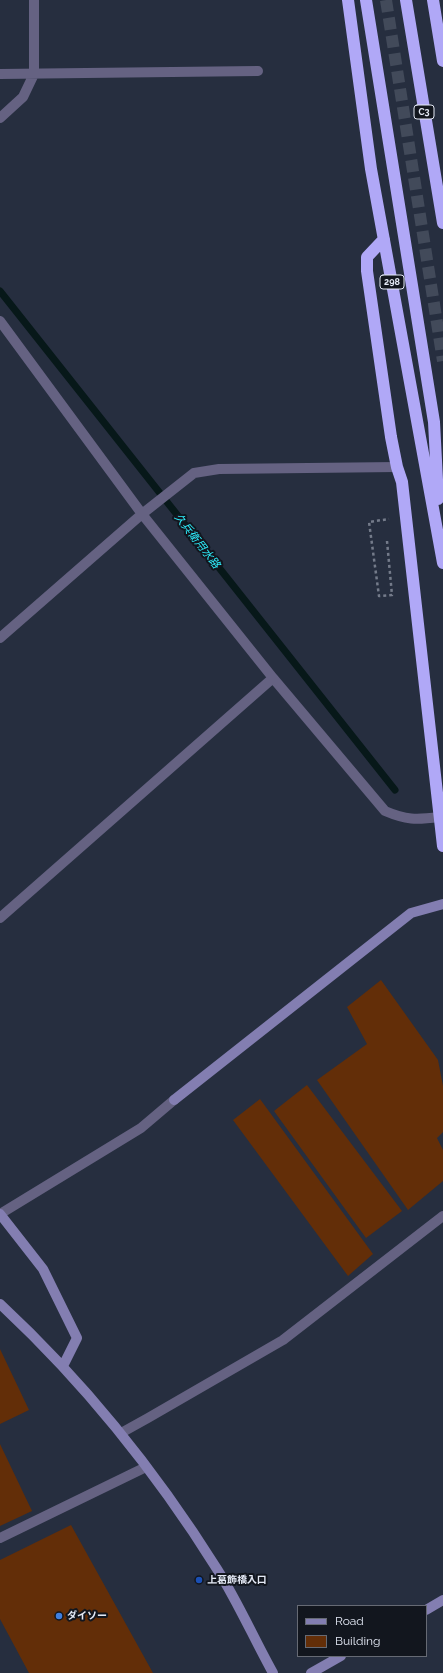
<!DOCTYPE html>
<meta charset="utf-8">
<style>
body{margin:0}
#map{position:relative;width:443px;height:1673px;overflow:hidden;background:#262e3f;font-family:Raleway,sans-serif}
canvas{display:block}
.legend{position:absolute;left:297px;top:1605px;width:130px;height:52px;box-sizing:border-box;background:#12161e;border:1px solid #666a74;margin:0;padding:5px 7px;list-style:none;font-size:12px;color:#e4e9f5}
.legend li{display:flex;align-items:center;gap:8px;height:20px}
.legend b{width:20px;border:1px solid #666a74}
</style>
<div id="map">
<canvas width="443" height="1673"></canvas>
<ul class="legend">
<li><b style="height:5px;background:#837eb1"></b>Road</li>
<li><b style="height:11px;background:#632e08"></b>Building</li>
</ul>
</div>
<script>
const ctx = document.querySelector('canvas').getContext('2d');
ctx.lineJoin = 'round';
function stroke(path, color, width, dash) {
  ctx.strokeStyle = color;
  ctx.lineWidth = width;
  ctx.lineCap = dash ? 'butt' : 'round';
  ctx.setLineDash(dash || []);
  ctx.stroke(path);
}
function paint(path, color) {
  ctx.fillStyle = color;
  ctx.fill(path, 'evenodd');
}
function write(font, color, halo, rows, align = 'center') {
  ctx.font = font + ' Raleway,"Noto Sans JP",sans-serif';
  ctx.lineWidth = 4;
  ctx.setLineDash([]);
  ctx.textBaseline = 'middle';
  ctx.strokeStyle = halo;
  ctx.fillStyle = color;
  for (const [text, x, y, turn = 0] of rows) {
    ctx.save();
    ctx.translate(x, y);
    ctx.rotate((+turn || 0) * Math.PI / 180);
    ctx.textAlign = isNaN(turn) ? turn : align;
    if (halo) ctx.strokeText(text, 0, 0);
    ctx.fillText(text, 0, 0);
    ctx.restore();
  }
}
stroke(new Path2D(`
 M0 291 395 790`), '#071819', 7);
paint(new Path2D(`
 M381 980 438 1060 443 1086V1132L437 1138 443 1150V1181L408 1210 317 1080 367 1044 347 1007Z
 M307 1085 402 1211 366 1238 274 1111Z
 M260 1099 373 1254 348 1276 233 1120Z
 M0 1349 29 1410 0 1424Z
 M0 1444 32 1511 0 1526Z
 M71 1525 153 1673H29L0 1619V1560Z`), '#632e08');
stroke(new Path2D(`
 M386 0 443 361`), '#424a5a', 12, [12, 6]);
stroke(new Path2D(`
 M387 541 392 595 379 596 369 522 389 519`), '#747b8a', 2.5, [3, 3]);
stroke(new Path2D(`
 M0 74 258 71
 M0 118 23 97 34 74V0
 M0 321 142 514 273 678 385 811C406 820 416 820 439 817
 M0 638 142 514 194 473 219 469 397 467
 M0 918 273 678
 M0 1214 141 1128 174 1100
 M121 1433 148 1418 283 1340 443 1216
 M0 1538 146 1467`), '#656282', 10);
stroke(new Path2D(`
 M174 1100 411 913 443 904
 M0 1214 43 1269 77 1338 63 1366
 M0 1304C84 1382 156 1472 217 1569 238 1602 254 1639 273 1673
 M426 1610 443 1600
 M311 1673 341 1656`), '#837eb1', 10);
stroke(new Path2D(`
 M348 0 371 169 443 563
 M366 0 434 422 438 499
 M406 0 443 223
 M433 0 443 61
 M384 239 367 257V271L391 437 397 467 402 482 443 846`), '#b0a8f7', 12);
for (const [x, y, r, color] of [
 [199,1580,4,"#1a4fb4"],
 [59,1616,4,"#3f7fe0"]
]) {
  const dot = new Path2D();
  dot.arc(x, y, r, 0, 2 * Math.PI);
  ctx.fillStyle = color;
  ctx.fill(dot);
  stroke(dot, '#12161e', 1.5);
}
for (const [x, y, w] of [
 [424,112,20],
 [392,282,24]
]) {
  const box = new Path2D();
  box.roundRect(x - w / 2, y - 7, w, 14, 3);
  ctx.fillStyle = '#12161e';
  ctx.fill(box);
  stroke(box, '#e4e9f5', 1);
}
write('bold 9px', '#e4e9f5', null, [
 ["C3",424,112],
 ["298",392,282]
]);
write('bold 10px', '#e4e9f5', '#12161e', [
 ["上葛飾橋入口",207,1580],
 ["ダイソー",67,1616]
], 'left');
write('italic 11px', '#2ef0fe', '#12161e', [
 ["久兵衛用水路",197,541,52]
]);
</script>
